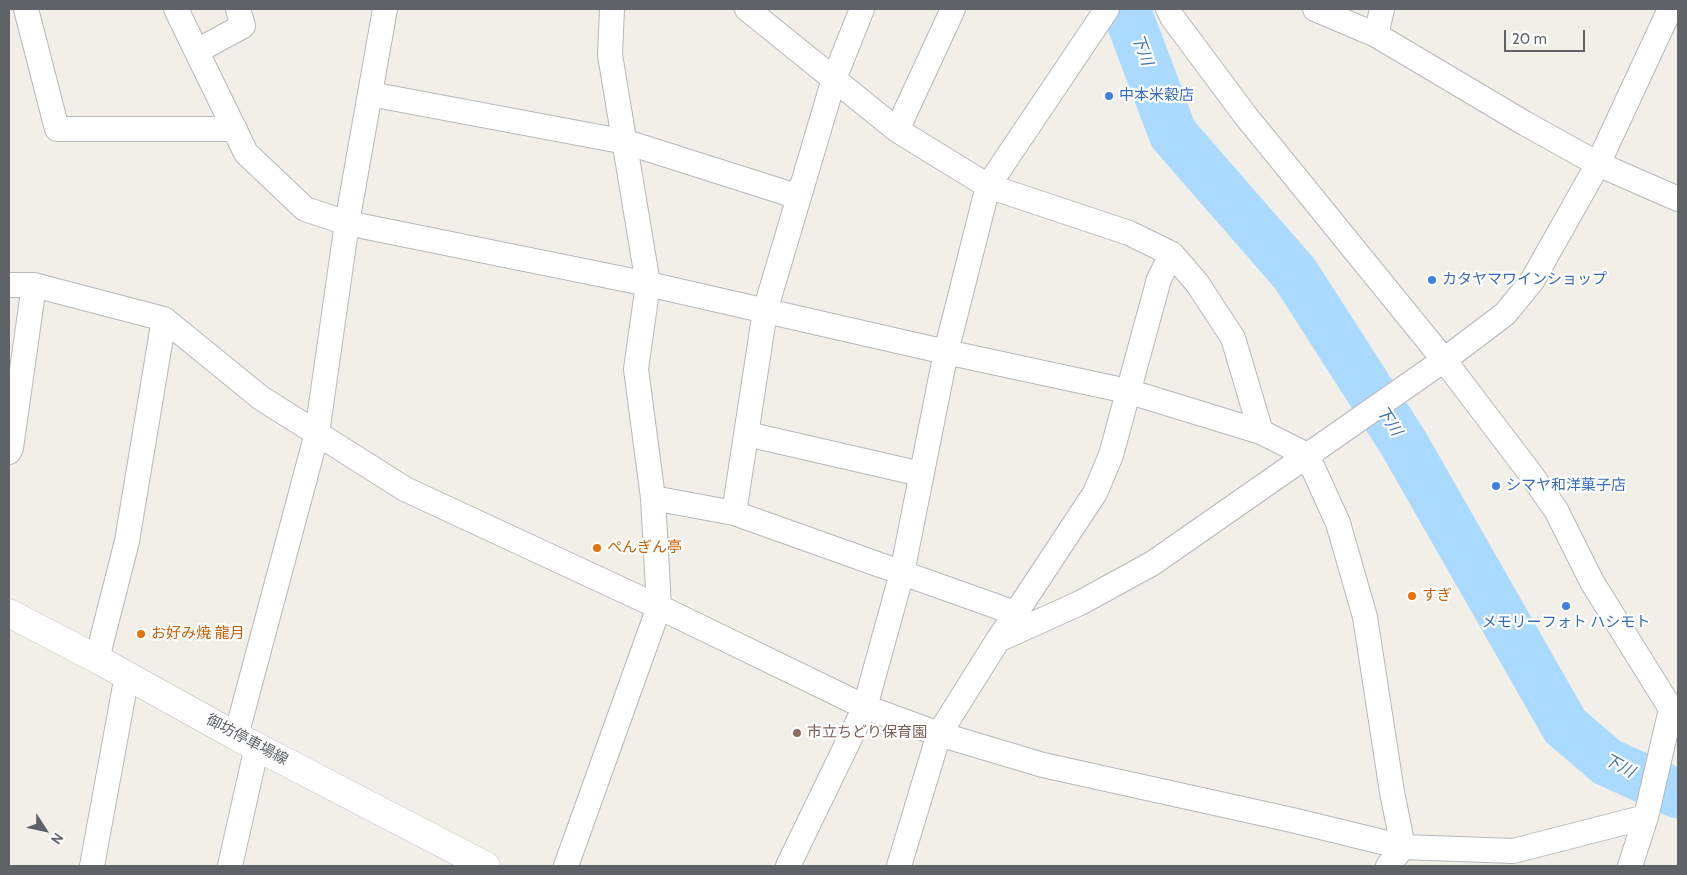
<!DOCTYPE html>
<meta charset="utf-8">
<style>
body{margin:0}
#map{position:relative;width:1687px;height:875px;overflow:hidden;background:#f1efe8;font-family:Cabin,sans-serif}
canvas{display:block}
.frame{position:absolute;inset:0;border:10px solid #5f6368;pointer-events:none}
.north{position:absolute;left:20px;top:805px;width:50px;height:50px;-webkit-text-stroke:4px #fff;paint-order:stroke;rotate:125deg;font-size:14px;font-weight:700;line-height:20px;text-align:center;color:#5f6368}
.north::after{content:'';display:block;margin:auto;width:18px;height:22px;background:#5f6368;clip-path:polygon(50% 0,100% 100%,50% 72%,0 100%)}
.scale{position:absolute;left:1504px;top:30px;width:81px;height:22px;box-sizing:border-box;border:2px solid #5f6368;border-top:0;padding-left:6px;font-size:15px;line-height:18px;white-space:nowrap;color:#5f6368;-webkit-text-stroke:4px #fff;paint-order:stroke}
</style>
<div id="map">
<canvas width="1687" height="875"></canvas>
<div class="frame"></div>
<div class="north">N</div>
<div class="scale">20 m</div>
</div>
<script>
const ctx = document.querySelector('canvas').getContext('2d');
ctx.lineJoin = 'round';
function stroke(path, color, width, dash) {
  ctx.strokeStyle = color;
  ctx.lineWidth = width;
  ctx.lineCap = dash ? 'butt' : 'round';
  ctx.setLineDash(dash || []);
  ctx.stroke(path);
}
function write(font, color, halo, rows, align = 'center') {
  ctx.font = font + ' Cabin,"Noto Sans JP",sans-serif';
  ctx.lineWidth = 4.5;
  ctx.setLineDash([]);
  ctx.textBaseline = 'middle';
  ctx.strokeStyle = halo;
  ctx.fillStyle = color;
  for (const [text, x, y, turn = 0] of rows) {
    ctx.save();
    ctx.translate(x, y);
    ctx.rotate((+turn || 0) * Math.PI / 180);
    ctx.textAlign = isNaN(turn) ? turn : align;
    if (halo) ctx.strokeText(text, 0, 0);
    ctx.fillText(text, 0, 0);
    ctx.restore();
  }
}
stroke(new Path2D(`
 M1129 17 1173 134 1295 274 1404 444 1565 726 1607 762 1678 794`), '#aadaff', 49);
const minor = new Path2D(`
 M26 9 57 129H235
 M176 9 246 153 305 209 347 223 648 284 946 352 1127 391 1261 432 1307 455 1338 523 1365 617 1392 792 1403 847 1388 866
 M747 9 897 130 988 186 1129 233 1172 254 1197 283 1233 338 1261 432
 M1168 9 1172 17 1245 115 1444 360 1530 473 1556 510 1592 582 1671 709 1678 714
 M1315 9 1376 35 1526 124 1598 164 1678 199
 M1376 35 1382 9
 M197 51 243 26 238 9
 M370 94 626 142 799 197
 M897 130 953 9
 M9 285H34L164 319
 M747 434 921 474
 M9 452 11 448 34 285
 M653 498 734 513 765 311 834 79 862 9
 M734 513 1015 613
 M998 640 1095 493 1111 455 1159 279 1172 254
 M97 659 127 541 164 319 261 398 405 489 659 607 865 707 939 734 1043 765 1292 820 1403 847 1513 851 1646 817
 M236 736 317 433 347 223 385 9
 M92 866 127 675
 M230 866 257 746
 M566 866 659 607 653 498 636 369 648 284 610 55 612 9
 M788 866 865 707 902 573 946 352 988 186 1107 9
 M899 866 939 734 998 640 1080 603 1153 563 1444 360 1505 314 1532 281 1598 164 1670 9
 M1630 866 1646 817 1671 709`);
const secondary = new Path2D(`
 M9 613 97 659 236 736 486 866`);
stroke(minor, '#b5b8bc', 26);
stroke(secondary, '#b6babf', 29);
stroke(minor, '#fff', 24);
stroke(secondary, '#fff', 28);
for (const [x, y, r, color] of [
 [1109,96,5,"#3f7fe0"],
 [1432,280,5,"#3f7fe0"],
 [1496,486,5,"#3f7fe0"],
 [597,548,5,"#e8710a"],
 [1412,596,5,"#e8710a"],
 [1566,606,5,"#3f7fe0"],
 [141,634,5,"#e8710a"],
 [797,733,5,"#8d6e63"]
]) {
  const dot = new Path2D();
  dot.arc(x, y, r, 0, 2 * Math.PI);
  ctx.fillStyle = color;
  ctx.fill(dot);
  stroke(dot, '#fff', 2);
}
write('15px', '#366cbe', '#fff', [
 ["中本米穀店",1119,96],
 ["カタヤマワインショップ",1442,280],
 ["シマヤ和洋菓子店",1506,486],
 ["メモリーフォト ハシモト",1566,623,"center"]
], 'left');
write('15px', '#c56008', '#fff', [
 ["ぺんぎん亭",607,548],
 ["すぎ",1422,596],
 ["お好み焼 龍月",151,634]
], 'left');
write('15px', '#785e54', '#fff', [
 ["市立ちどり保育園",807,733]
], 'left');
write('15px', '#5f6368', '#fff', [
 ["御坊停車場線",247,740,28]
]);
write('italic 16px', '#4174aa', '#fff', [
 ["下川",1142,50,70],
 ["下川",1389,421,57],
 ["下川",1619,766,28]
]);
</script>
